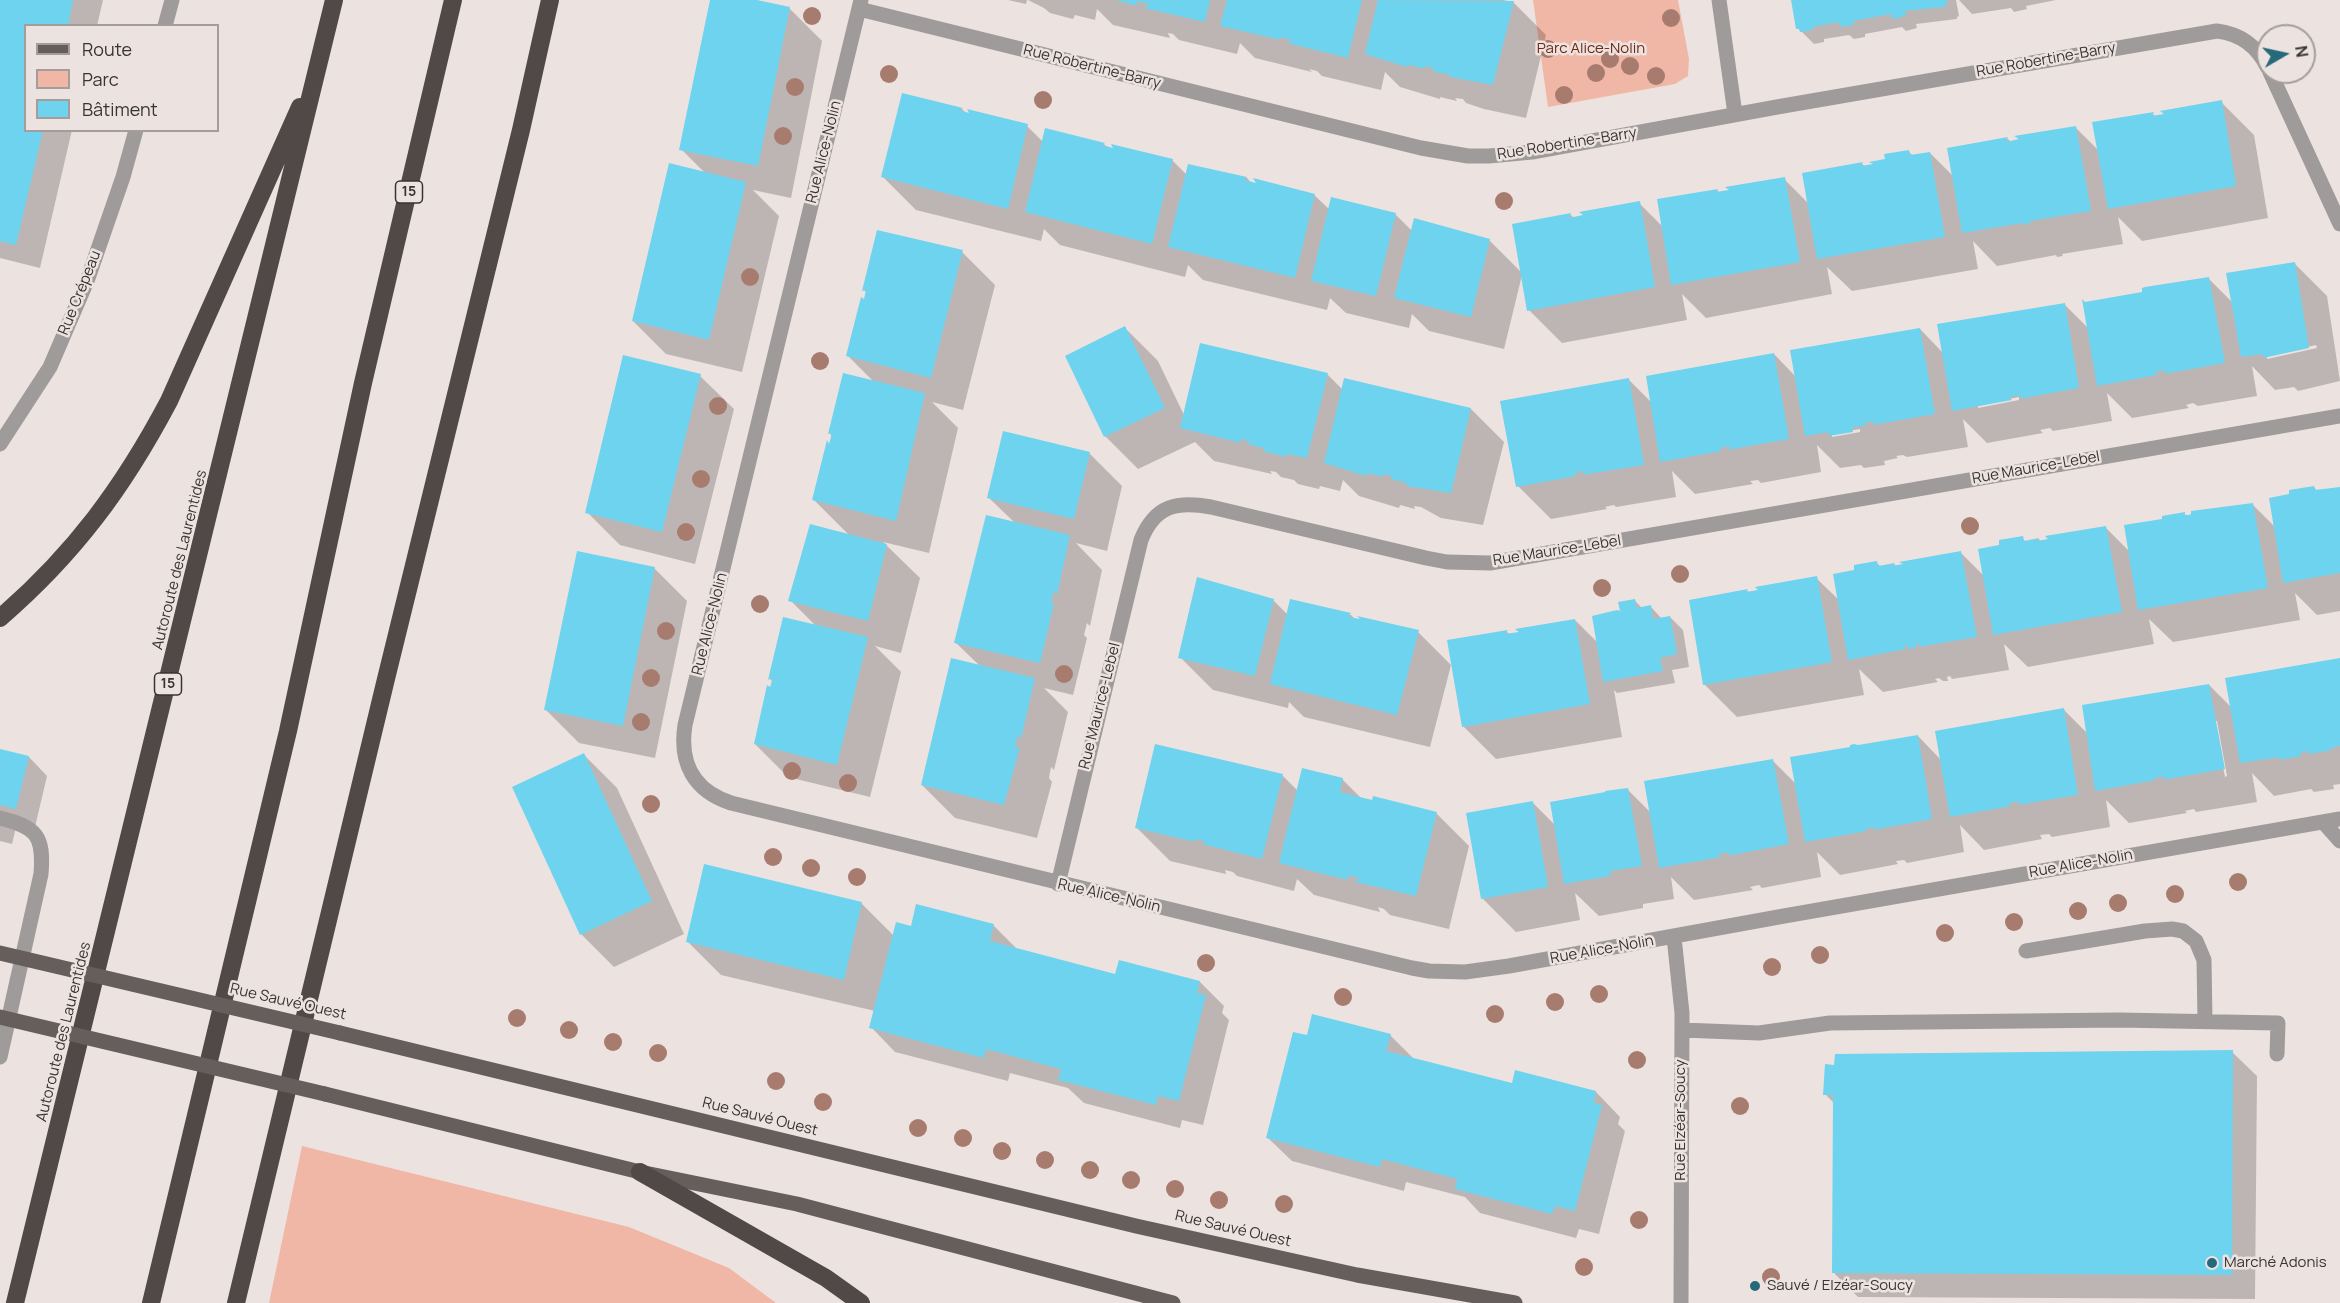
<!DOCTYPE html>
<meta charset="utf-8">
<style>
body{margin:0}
#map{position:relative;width:2340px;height:1303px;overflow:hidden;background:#ece3e0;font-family:Manrope,sans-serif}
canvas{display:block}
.legend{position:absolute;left:24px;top:24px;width:195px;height:108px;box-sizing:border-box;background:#ece3e0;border:2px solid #a49d9b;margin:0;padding:8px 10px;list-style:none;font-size:18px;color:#383433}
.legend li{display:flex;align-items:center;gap:12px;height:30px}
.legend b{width:30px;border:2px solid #a49d9b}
.north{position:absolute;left:2256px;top:24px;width:60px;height:60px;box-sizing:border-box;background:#ece3e0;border:2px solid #a49d9b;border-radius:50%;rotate:81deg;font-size:16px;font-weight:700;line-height:24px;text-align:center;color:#383433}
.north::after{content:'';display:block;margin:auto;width:21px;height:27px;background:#25697a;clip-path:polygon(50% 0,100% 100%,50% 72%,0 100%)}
</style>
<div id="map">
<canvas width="2340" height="1303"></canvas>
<ul class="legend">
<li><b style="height:8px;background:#655e5c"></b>Route</li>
<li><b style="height:16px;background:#f0b7a6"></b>Parc</li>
<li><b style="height:16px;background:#6dd3ee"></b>Bâtiment</li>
</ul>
<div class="north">N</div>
</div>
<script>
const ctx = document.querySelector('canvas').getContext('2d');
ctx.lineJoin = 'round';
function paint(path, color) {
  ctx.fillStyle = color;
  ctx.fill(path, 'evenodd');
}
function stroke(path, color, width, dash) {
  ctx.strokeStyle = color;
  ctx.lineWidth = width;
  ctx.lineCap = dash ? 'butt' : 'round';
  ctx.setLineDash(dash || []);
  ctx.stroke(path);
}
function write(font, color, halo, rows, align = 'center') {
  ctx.font = font + ' Manrope,sans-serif';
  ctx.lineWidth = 5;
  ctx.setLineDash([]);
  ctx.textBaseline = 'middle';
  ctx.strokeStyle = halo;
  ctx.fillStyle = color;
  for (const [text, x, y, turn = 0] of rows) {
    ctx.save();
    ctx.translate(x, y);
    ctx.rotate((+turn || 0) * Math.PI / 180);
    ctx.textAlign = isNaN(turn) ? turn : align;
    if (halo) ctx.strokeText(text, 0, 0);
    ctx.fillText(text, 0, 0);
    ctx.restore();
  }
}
paint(new Path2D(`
 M1533 0H1678L1689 59 1688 76 1675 84 1548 107Z
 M302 1146 629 1227 729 1268 776 1303H269Z`), '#f0b7a6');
paint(new Path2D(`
 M0 0H103L97 26H26V130H72L40 268 0 258Z
 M711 0H749L789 8 822 41 791 198 753 190 779 216 742 372 666 354 633 321 705 173 681 149Z
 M1008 0H1027L1026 4Z
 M1028 0H1503L1513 2 1546 35 1526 118 1484 109 1466 103 1463 99 1455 98 1457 101 1440 97V99L1400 87 1385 72 1381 90 1322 76 1317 71 1309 69 1312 72 1255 58 1240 43 1237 54 1179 40 1173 34 1168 33 1170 38 1113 25 1097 9 1095 20 1075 15 1073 19 1050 13 1044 8Z
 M1793 0H1956L1959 16 1957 17V19L1916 24 1917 28 1906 31 1902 27 1865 34V37L1854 39 1849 35 1824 39V42L1814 44 1798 28Z
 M1959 0H2056L2026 6 2027 9 2014 12 2011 8 1972 14Z
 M903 94 962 109 967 114 1027 126 1043 142 1046 130 1104 144 1109 149 1172 160 1187 175 1189 165 1247 178 1252 184 1314 195 1330 210 1395 214 1412 231 1490 241 1522 273 1513 226 1571 215 1574 218 1639 203 1663 227 1659 200 1717 190 1720 193 1784 179 1809 204 1804 174 1862 164 1866 167 1909 152 1913 156 1930 153 1954 177 1949 149 2008 139 2011 142 2020 141 2017 137 2075 127 2099 151 2094 124 2153 114 2156 117 2221 102 2254 135 2268 218 2142 241 2118 217 2123 244 2062 254 2063 256 2057 257 2056 255 1997 266 1973 241 1978 269 1852 291 1827 267 1832 294 1706 318 1682 294 1687 320 1562 343 1529 310 1522 275 1504 349 1429 331 1412 314 1409 328 1346 313 1330 298 1327 310 1203 280 1188 265 1185 277 1060 245 1044 229 1041 241 916 210 883 177Z
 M962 252 995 285 963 410 932 402 958 428 929 553 883 542 920 578 901 653 875 646 901 672 870 797 788 777 755 744 773 682 770 679 784 619 816 626 790 600 850 536 814 500 828 443 830 445 832 436 830 434 844 375 874 382 848 356 864 302 867 293 864 290Z
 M2294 263 2327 296 2340 381 2298 391 2294 387 2275 390 2252 366 2257 396 2198 406 2193 403 2186 405 2189 408 2132 418 2107 393 2112 421 2053 431 2050 428 2040 430 2043 433 1987 443 1963 419 1968 447 1907 457 1903 455 1896 456 1898 458 1884 461 1885 465 1864 468 1861 465 1840 468 1817 445 1821 472 1761 483 1758 480 1750 481 1753 484 1695 494 1672 471 1676 497 1616 507 1614 505 1605 507 1607 509 1551 519 1518 486 1629 380 1652 403 1774 354 1796 377 1920 329 1943 353 2064 304 2089 329 2209 279 2233 303ZM2316 345 2317 348 2267 359V356ZM2019 397V400L1978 408V405ZM1860 429V432L1832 437V434Z
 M1125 328 1158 361 1184 415 1202 344 1328 375 1343 390 1471 409 1504 442 1483 525 1441 518 1421 507 1414 506 1415 509 1400 505 1399 508 1359 496 1343 480 1340 491 1320 486 1319 489 1298 484 1294 480 1281 477 1276 472 1270 471 1272 474 1214 461 1195 442 1138 469 1105 436Z
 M700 376 734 409 695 564 620 545 587 512Z
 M1089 453 1122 486 1107 551 1076 543 1102 570 1090 626 1087 623 1084 635 1087 638 1073 695 1044 688 1068 712 1054 770 1051 767 1049 778 1052 782 1037 838 955 818 922 785 980 666 955 642 1015 523 989 498Z
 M2314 487 2317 491 2340 488V611L2317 615 2295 593 2300 620 2173 642 2149 619 2154 644 2028 667 2004 644 2009 670 1952 679 1950 676 1947 677 1948 681H1943L1939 678 1935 679 1938 682 1883 692 1859 669 1864 695 1737 717 1704 684 1690 601 1748 591 1750 593 1816 578 1839 600 1856 571 1877 563 1881 567 1894 564 1897 567 1961 553 1984 576 2001 546 2022 538 2026 542 2039 539 2041 542 2106 528 2130 552 2164 520 2184 514 2187 516 2252 504 2275 527 2291 495Z
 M654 568 687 601 655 758 579 743 546 710Z
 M1273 600 1288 615 1291 601 1351 615 1356 620 1418 632 1451 665 1430 747 1304 717 1289 702 1288 708 1213 690 1180 657Z
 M1635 601 1643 609 1651 607 1662 619 1670 617 1683 630 1689 667 1672 670 1675 683 1617 693 1614 690 1622 737 1496 759 1463 726 1449 642 1507 632 1511 635 1575 620 1599 644Z
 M2340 660V784L2333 785 2334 789 2314 792 2311 789 2274 796 2252 773 2257 802 2196 812 2194 809 2185 811 2187 813 2129 823 2106 800 2110 827 2052 837 2049 834 2040 835 2042 839 1984 850 1960 825 1964 852 1907 863 1904 860 1896 861 1898 864 1840 875 1817 852 1821 877 1762 888 1759 885 1750 887 1753 890 1694 900 1671 877 1674 899 1643 904V908L1599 916 1575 893 1580 920 1516 932 1483 899 1532 802 1556 826 1628 790 1651 813 1773 761 1797 785 1858 746 1918 736 1942 761 2064 710 2087 733 2209 685 2232 708ZM2214 721H2217L2227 776 2225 777Z
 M0 750 29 757 47 776 35 827 17 823 12 844 0 841Z
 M584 755 617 788 684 934 614 967 581 934Z
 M1282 775 1298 791 1342 779 1362 799 1436 813 1469 846 1449 929 1390 915 1384 909 1378 907 1380 912 1314 895 1297 879 1294 891 1237 876 1233 872 1225 870 1226 874 1170 861 1137 828Z
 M861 903 894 936 912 927 993 925 1018 950 1117 975 1200 982 1224 1006 1222 1013 1229 1020 1203 1125 1182 1120 1180 1128 1084 1103 1068 1088 1010 1073 1008 1081 895 1052 871 1027 875 1011 721 975 688 942Z
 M1390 1035 1415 1060 1513 1085 1596 1092 1620 1117 1618 1124 1625 1131 1599 1234 1579 1229 1576 1238 1480 1213 1465 1197 1406 1182 1404 1191 1292 1161 1267 1137 1308 1037Z
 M2232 1052 2257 1076 2255 1299 1858 1297 1834 1273 1835 1104 1825 1094Z`), '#0003');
paint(new Path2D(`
 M0 0H73L68 26H26V130H43L16 245 0 241Z
 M710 0H757L790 7 758 166 679 150Z
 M1116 0H1210L1205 22 1144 8 1149 4 1136 1 1138 6Z
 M1227 0H1362L1348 58 1287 43 1292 40 1279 37 1281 40 1220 26Z
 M1378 0 1514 1 1493 85 1450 77V75L1432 71 1434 68 1424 66 1426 69 1408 65 1407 67 1365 54Z
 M1791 0H1947V4L1945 5V7L1905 11 1906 16 1892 19 1891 14 1853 21 1854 25 1840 27 1839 22 1812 27 1813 30 1800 32 1799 29H1796Z
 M902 93 963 108 959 110 969 113 967 109 1028 124 1008 209 881 177Z
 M2222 100 2236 186 2108 209 2092 122 2154 112 2152 116 2164 114 2160 111Z
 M2076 126 2091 211 2030 221 2031 223 2023 225V223L1962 233 1947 148 2008 137 2006 142 2019 139 2014 136Z
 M1045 128 1105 143 1102 145 1113 148 1111 144 1173 159 1152 244 1025 212Z
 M1909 150 1910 155 1930 152 1945 237 1817 259 1802 173 1863 162 1861 166 1873 164 1869 162 1885 159 1884 154Z
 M669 163 746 182 709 340 632 321Z
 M1188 164 1247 177 1244 180 1256 183 1253 178 1315 194 1295 278 1168 247Z
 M1785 177 1800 262 1671 285 1657 199 1718 189 1716 192 1729 190 1725 187Z
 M1331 197 1396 213 1376 296 1311 281Z
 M1640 201 1655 287 1527 311 1512 224 1571 213 1569 218 1583 215 1579 212Z
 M1414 218 1490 239 1471 317 1394 298Z
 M877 230 963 250 931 378 846 356 861 297 864 299 866 290 862 291Z
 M2295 262 2309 348 2263 358V354L2241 357 2226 273Z
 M2209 277 2225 363 2164 374 2166 370 2154 372 2158 375 2097 386 2082 299 2085 302 2142 292V288L2145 287Z
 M2065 303 2079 388 2019 399 2021 395 2009 397 2012 400 1952 411 1937 324Z
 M1125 326 1165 408 1104 437 1065 356Z
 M1920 328 1935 414 1872 425 1875 421 1869 422 1864 423 1867 425 1852 428 1853 432 1829 436V432L1805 436 1790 350Z
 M1200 343 1328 373 1307 458 1287 454 1286 457 1263 451 1264 448 1246 444 1251 442 1245 440 1239 439 1241 443 1180 428Z
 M1774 353 1789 439 1727 450 1731 446 1719 448 1722 451 1660 462 1646 376Z
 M623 355 701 374 662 532 585 513Z
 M843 373 925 393 896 521 812 500 827 440 829 444 832 433 828 434Z
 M1344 378 1471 408 1451 493 1406 486 1407 483 1390 479 1393 476 1388 475 1382 474 1384 477 1367 473 1366 476 1324 463Z
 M1629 378 1644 465 1582 475 1586 471 1579 472 1573 474 1577 476 1516 487 1500 401Z
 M1003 431 1090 452 1074 519 987 498Z
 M2314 486 2315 490 2340 487V573L2283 583 2269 498 2289 494V490Z
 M2253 503 2268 588 2138 610 2124 525 2162 519V516L2185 512V515H2189L2191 514V511Z
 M986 515 1070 535 1057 595 1055 590 1052 598 1051 603H1054L1040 663 954 643Z
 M810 524 887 544 868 621 788 601Z
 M2106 526 2122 612 1993 635 1978 549 1999 545V540L2023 536 2024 541 2039 538 2037 541 2048 539 2045 536Z
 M577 551 655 567 623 726 544 710Z
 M1961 551 1977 637 1918 647 1919 643 1915 644 1916 648 1908 649V645L1904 646 1906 649 1848 660 1833 574 1854 570V565L1877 561 1878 566 1895 563 1892 566 1903 564 1899 562Z
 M1817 576 1832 662 1703 685 1689 600 1748 589 1746 592 1758 590 1755 587Z
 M1197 577 1274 599 1255 676 1178 658Z
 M1290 599 1351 613 1348 616 1354 618 1360 619 1357 616 1419 630 1397 715 1270 684Z
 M1635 599 1637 608 1651 605 1653 619 1670 616 1677 654 1660 658 1663 671 1603 682 1592 616 1617 610 1620 611 1618 602Z
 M783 617 868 637 837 765 754 744 767 685 770 687 773 677 768 680Z
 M1575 619 1590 704 1462 727 1447 640 1508 630 1505 634 1519 632 1515 629Z
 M951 658 1035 678 1021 739 1018 735 1015 748 1020 747 1004 805 921 785Z
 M2340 658V746L2331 748 2332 750 2308 754 2307 751 2301 752V756L2279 760V757L2240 763 2225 678Z
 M2209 684 2225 769 2162 780 2165 776 2154 778 2156 780 2095 791 2082 705Z
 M2064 708 2078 795 2017 805 2020 801 2009 803 2011 806 1950 817 1935 731Z
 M1918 735 1932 819 1873 830 1875 827 1865 829 1867 831 1805 842 1790 757 1850 747V745L1854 744 1858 745Z
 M1155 744 1283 774 1262 859 1202 844 1206 842 1199 840 1193 839 1195 842 1135 828Z
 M0 749 29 756 16 809 0 805Z
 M584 753 652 901 580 935 512 787Z
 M1773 759 1789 844 1727 856 1730 852 1717 854 1722 857 1659 868 1644 781Z
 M1302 768 1343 778 1340 792 1372 800 1373 796 1437 812 1416 896 1355 882 1360 879 1347 875 1348 880 1279 863Z
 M1628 788 1642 866 1610 871 1611 876 1564 884 1550 802 1605 792V791Z
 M1533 801 1548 887 1481 899 1466 813Z
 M704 864 862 902 844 980 686 942Z
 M916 904 994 924 990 941 1115 974 1119 960 1200 981 1197 993 1206 995 1179 1101 1158 1096 1156 1105 1058 1080 1061 1069 986 1049 984 1058 869 1028 896 922 911 926Z
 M1312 1014 1391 1034 1386 1051 1512 1083 1515 1070 1596 1091 1594 1103 1602 1105 1575 1211 1555 1206 1552 1214 1455 1189 1457 1179 1382 1159 1380 1167 1266 1138 1293 1032 1307 1035Z
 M2233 1050 2232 1275 1832 1273 1833 1095H1823L1825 1064 1834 1065 1835 1054Z`), '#6dd3ee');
stroke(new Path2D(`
 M861 0 685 725C679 763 694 791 731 803L1412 968 1429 971 1465 972 1509 966 1784 916 2340 819
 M1719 0 1735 114
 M859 9 1421 148 1468 156H1489L1532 152 1777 107 2217 31C2241 34 2257 46 2268 68
 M165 26 172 0
 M2270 72 2340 224
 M0 444 50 367 87 281 123 177 136 130
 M0 818C37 827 44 836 41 874L0 1057
 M2324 823 2340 841
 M1058 884 1141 540C1155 505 1177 501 1211 507L1426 558 1447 562 1490 563 2340 416
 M1674 937 1682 1013 1681 1303
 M2026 951 2145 931 2172 929 2183 931 2196 941 2204 960 2205 1021
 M1682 1030 1759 1033 1830 1023 2119 1020 2278 1023 2277 1054`), '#9f9b9a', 15);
stroke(new Path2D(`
 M340 1033 1136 1226 1357 1275 1515 1303
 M325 1094 640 1172 797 1204 1173 1303`), '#655e5c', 15);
stroke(new Path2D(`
 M0 618C74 554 123 488 169 401L300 107
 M640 1172 826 1278 861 1303
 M15 1303 334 0
 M151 1303 288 731 363 383 453 0
 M236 1303 385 683 521 130 550 0`), '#504947', 18);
stroke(new Path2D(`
 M0 953 340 1033
 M0 1017 325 1094`), '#655e5c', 15);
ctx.fillStyle = '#a77c6f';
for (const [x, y] of [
 [812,16],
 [1671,18],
 [1548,49],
 [1610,59],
 [1630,66],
 [1596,73],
 [889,74],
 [1656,76],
 [795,87],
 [1564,95],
 [1043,100],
 [783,136],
 [1504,201],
 [750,277],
 [820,361],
 [718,406],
 [701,479],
 [1970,526],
 [686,532],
 [1680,574],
 [1602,588],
 [760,604],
 [666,631],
 [1064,674],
 [651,678],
 [641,722],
 [792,771],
 [848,783],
 [651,804],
 [773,857],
 [811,868],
 [857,877],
 [2238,882],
 [2175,894],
 [2118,903],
 [2078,911],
 [2014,922],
 [1945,933],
 [1820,955],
 [1206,963],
 [1772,967],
 [1599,994],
 [1343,997],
 [1555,1002],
 [1495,1014],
 [517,1018],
 [569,1030],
 [613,1042],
 [658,1053],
 [1637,1060],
 [776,1081],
 [823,1102],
 [1740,1106],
 [918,1128],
 [963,1138],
 [1002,1151],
 [1045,1160],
 [1090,1170],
 [1131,1180],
 [1175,1189],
 [1219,1200],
 [1284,1204],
 [1639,1220],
 [1584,1267],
 [1771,1277]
]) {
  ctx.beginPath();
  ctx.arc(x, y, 9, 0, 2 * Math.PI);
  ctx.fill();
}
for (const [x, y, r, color] of [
 [2212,1263,6,"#25697a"],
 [1755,1286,6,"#25697a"]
]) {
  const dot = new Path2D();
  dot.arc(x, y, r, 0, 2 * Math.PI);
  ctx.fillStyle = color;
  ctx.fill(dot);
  stroke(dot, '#ece3e0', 2);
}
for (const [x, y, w] of [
 [409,192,27],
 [168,684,27]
]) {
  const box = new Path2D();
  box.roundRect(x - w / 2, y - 11, w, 22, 4.5);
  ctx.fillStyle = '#ece3e0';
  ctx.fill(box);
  stroke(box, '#383433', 1.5);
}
write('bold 14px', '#383433', null, [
 ["15",409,192],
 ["15",168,684]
]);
write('15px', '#6f2812', '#ece3e0', [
 ["Parc Alice-Nolin",1591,49]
]);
write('15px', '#383433', '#ece3e0', [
 ["Rue Robertine-Barry",2046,60,-10],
 ["Rue Robertine-Barry",1092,67,14],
 ["Rue Robertine-Barry",1567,144,-9],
 ["Rue Alice-Nolin",824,152,-76],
 ["Rue Crépeau",80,293,-68],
 ["Rue Maurice-Lebel",2036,468,-10],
 ["Rue Maurice-Lebel",1557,551,-9],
 ["Autoroute des Laurentides",180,560,-76],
 ["Rue Alice-Nolin",710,624,-76],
 ["Rue Maurice-Lebel",1100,706,-76],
 ["Rue Alice-Nolin",2081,864,-10],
 ["Rue Alice-Nolin",1109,896,13],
 ["Rue Alice-Nolin",1602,950,-10],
 ["Rue Sauvé Ouest",288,1002,13],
 ["Autoroute des Laurentides",64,1032,-76],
 ["Rue Sauvé Ouest",760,1117,14],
 ["Rue Elzéar-Soucy",1681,1120,-90],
 ["Rue Sauvé Ouest",1233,1229,13]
]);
write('15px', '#383433', '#ece3e0', [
 ["Marché Adonis",2224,1263],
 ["Sauvé / Elzéar-Soucy",1767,1286]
], 'left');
</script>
